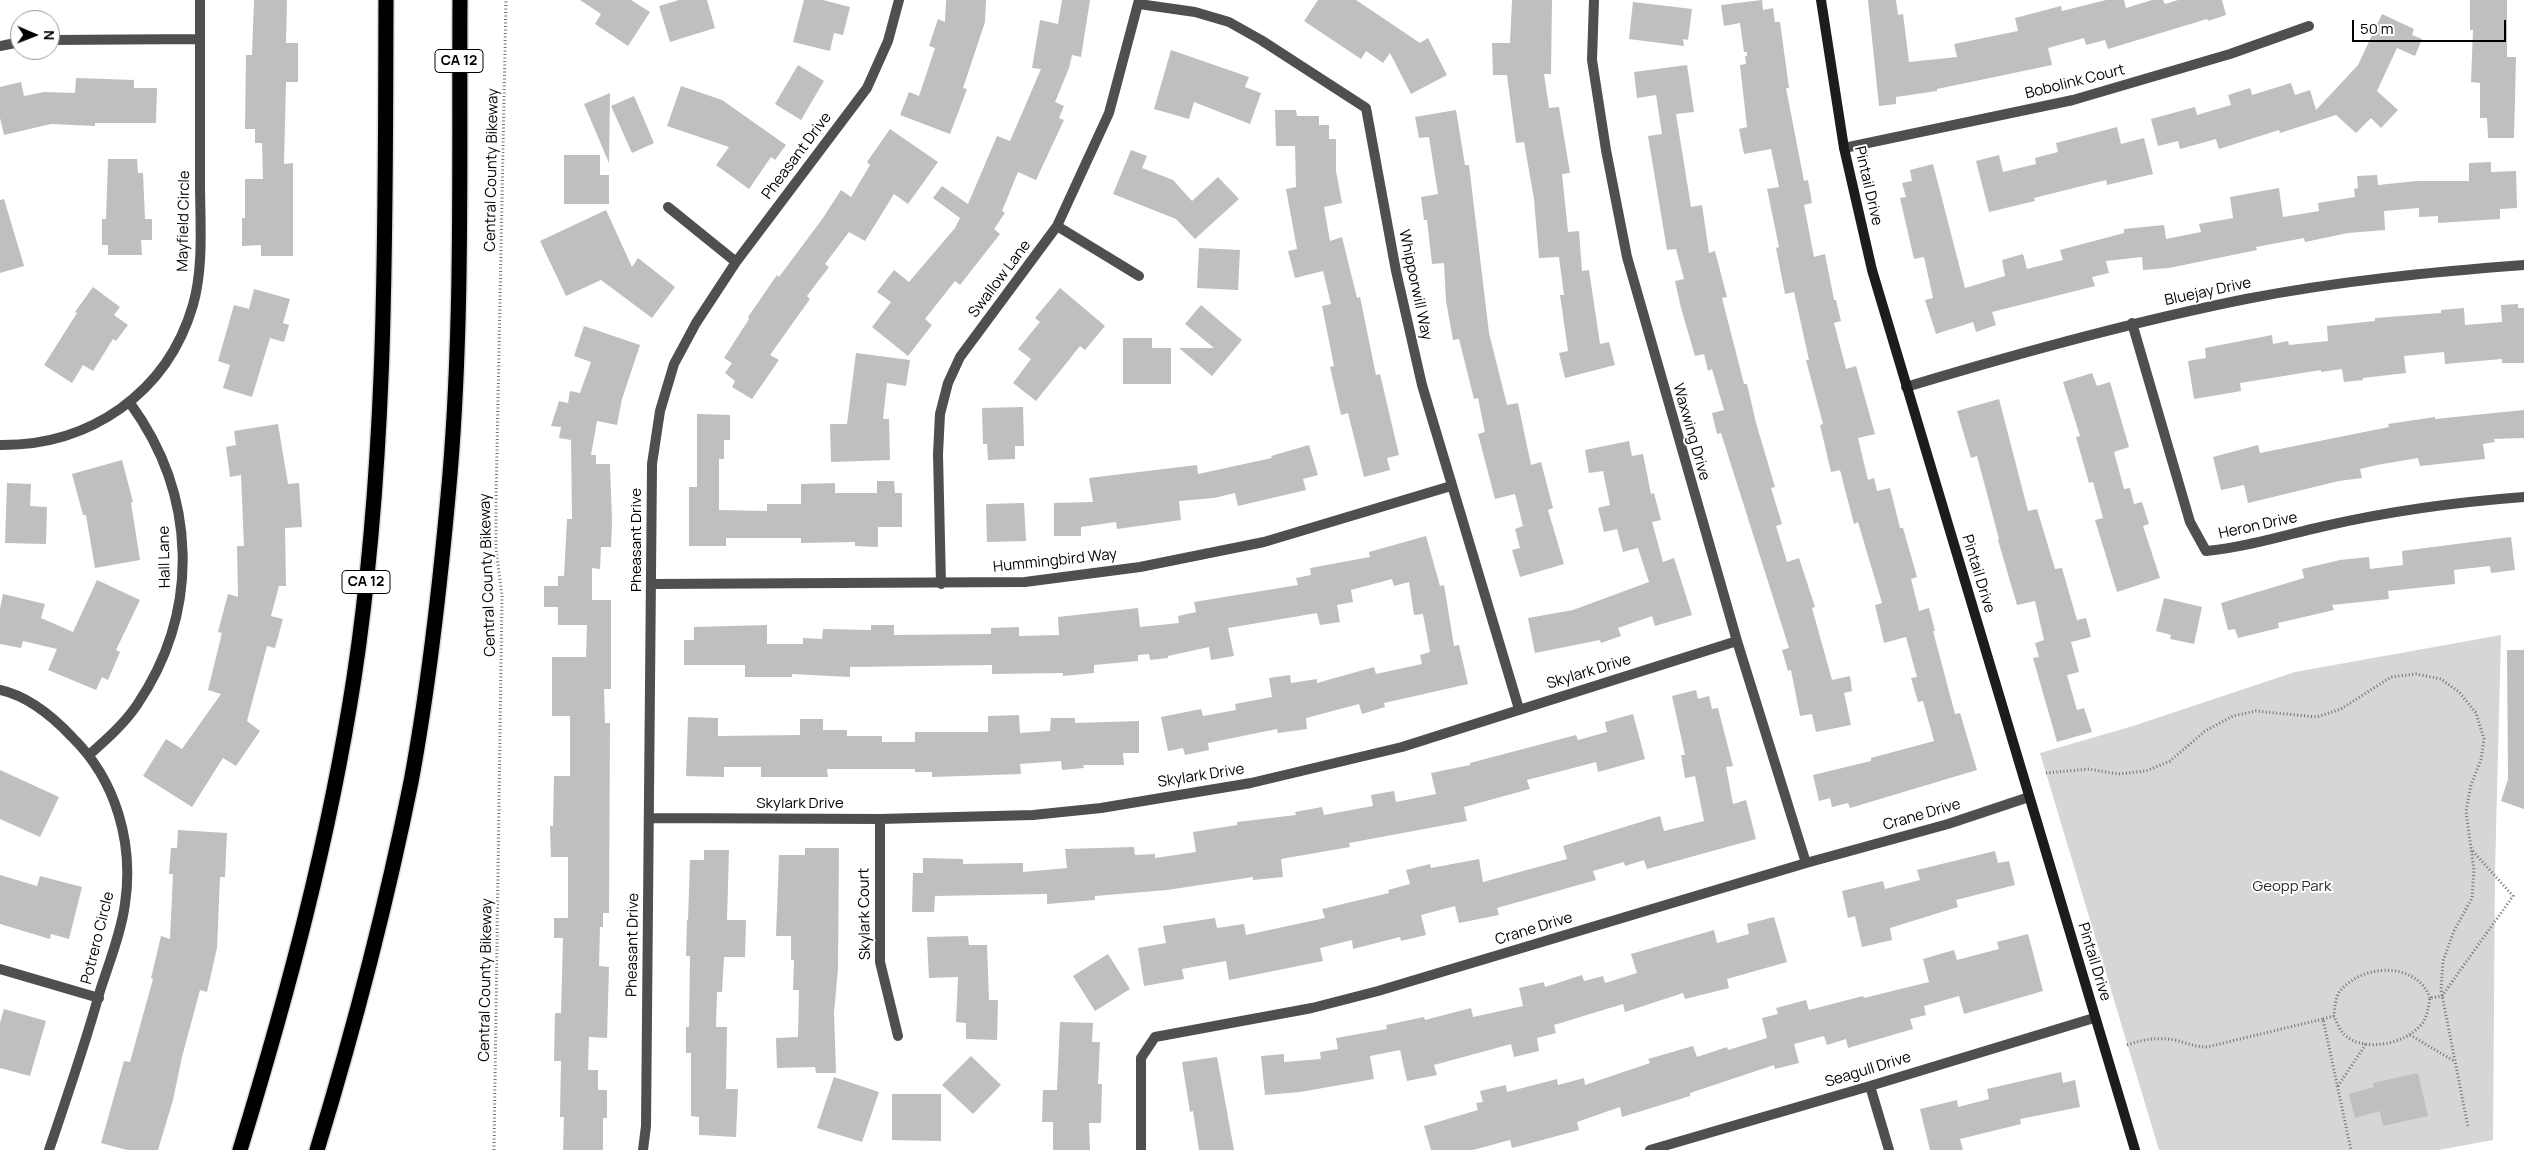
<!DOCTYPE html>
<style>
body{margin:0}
#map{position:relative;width:2524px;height:1150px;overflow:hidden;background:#fff;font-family:Manrope,sans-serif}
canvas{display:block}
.north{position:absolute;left:10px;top:10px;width:50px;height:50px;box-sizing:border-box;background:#fff;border:1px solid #999;border-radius:50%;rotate:91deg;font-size:14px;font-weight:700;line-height:20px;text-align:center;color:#000}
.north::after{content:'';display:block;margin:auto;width:18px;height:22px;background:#000;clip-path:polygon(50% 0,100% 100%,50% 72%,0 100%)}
.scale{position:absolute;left:2352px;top:20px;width:154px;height:22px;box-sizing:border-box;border:2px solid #000;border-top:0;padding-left:6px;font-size:15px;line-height:18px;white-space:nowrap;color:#000;-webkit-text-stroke:4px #fff;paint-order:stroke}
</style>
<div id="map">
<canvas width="2524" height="1150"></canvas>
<div class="north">N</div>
<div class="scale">50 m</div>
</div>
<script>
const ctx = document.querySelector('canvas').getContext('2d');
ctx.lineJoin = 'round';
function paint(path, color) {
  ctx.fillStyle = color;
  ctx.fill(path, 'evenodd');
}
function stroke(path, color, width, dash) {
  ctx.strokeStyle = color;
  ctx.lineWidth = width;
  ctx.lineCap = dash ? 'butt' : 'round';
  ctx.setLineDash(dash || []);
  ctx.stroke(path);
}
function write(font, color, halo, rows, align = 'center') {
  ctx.font = font + ' Manrope,sans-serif';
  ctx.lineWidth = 4;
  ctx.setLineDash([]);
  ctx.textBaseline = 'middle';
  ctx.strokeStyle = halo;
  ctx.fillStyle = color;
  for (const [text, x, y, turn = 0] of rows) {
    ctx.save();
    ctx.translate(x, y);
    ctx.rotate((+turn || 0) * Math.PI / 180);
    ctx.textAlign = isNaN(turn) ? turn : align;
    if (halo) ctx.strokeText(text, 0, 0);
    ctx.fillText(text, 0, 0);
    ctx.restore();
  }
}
paint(new Path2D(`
 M2501 635 2495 871 2493 1140 2439 1150H2159L2040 753 2133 726 2295 672Z`), '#d6d6d6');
paint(new Path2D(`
 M254 0H287L286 43H298V82H286L284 164 293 163V256H261V245L242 246V218H245V179H263L262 143H255V129H245L246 55H252Z
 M580 0H631L650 12 628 46 595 24 601 14Z
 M679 0H707L715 28 670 42 659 6Z
 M804 0H823L850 7 843 35 834 33 830 51 793 42Z
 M946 0H986L985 22 963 88 967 89 950 134 900 115 909 92 919 96 935 48 929 46 938 19 945 22Z
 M1062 0H1090L1081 57 1072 55 1069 68 1055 102 1064 106 1059 118 1064 120 1036 180 1018 172 1002 211 1005 213 994 229 1000 234 960 285 955 281 925 319 932 325 908 356 872 327 891 302 877 292 894 270 909 282 955 228 960 218 933 198 942 186 968 204 997 136 1010 141 1041 69 1032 68 1040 20 1058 24Z
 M1318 0H1356L1420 43 1428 38 1447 75 1411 94 1390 53 1383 63 1366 51 1361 59 1304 21Z
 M1512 0H1552L1551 74H1544L1549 108 1559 107 1570 173 1562 174 1568 232 1579 231 1582 271 1589 270 1600 344 1609 342 1615 365 1565 378 1559 353 1568 351 1560 295H1564L1559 257 1539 258 1534 199 1524 142 1516 143 1507 75H1493L1492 43H1510Z
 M1762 0 1763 10 1773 8 1775 22H1780L1789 88H1786L1804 181 1808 180 1812 203 1804 205 1814 257 1825 254 1834 300H1836L1841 321 1834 323 1846 369 1856 366 1875 434 1858 438 1868 480 1874 478 1877 491 1890 488 1900 528H1903L1917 577 1911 579 1919 611 1929 608 1935 631H1933L1955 714 1960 713 1977 770 1850 808 1848 803 1832 807 1830 798 1819 801 1813 775 1871 761V758L1934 741 1923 701 1918 702 1911 678 1917 677 1906 637 1884 643 1875 605 1882 603 1858 522 1854 524 1840 470 1831 472 1820 425 1823 424 1806 360H1809L1794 292 1785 294 1776 248 1779 247 1767 189 1779 187 1771 149 1744 154 1739 129 1747 127 1740 65 1746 64 1745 56H1747V52H1744L1740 23 1724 26 1721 5Z
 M1868 0H1896L1898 15 1903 14 1909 62 1957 57 1954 44 2018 31 2015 18 2061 6 2062 11 2106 0H2124L2126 8 2152 0H2163L2165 4 2178 0H2222L2226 15 2208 21 2207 19 2108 49 2105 40 2086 45 2084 38 2048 48 2052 65 1937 89V91L1896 97V104L1879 106Z
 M2470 0H2507V57H2516L2514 138H2488L2487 118H2480V83L2471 82 2473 30H2470Z
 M1633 2 1692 9 1688 40 1683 39 1684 46 1629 39Z
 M2382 14 2414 29 2412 35 2422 39 2415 56 2397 48 2377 91 2398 110 2381 128 2371 118 2356 133 2336 115 2280 133 2279 130 2219 149 2216 139 2180 149 2178 141 2158 146 2151 119 2195 107 2197 115 2231 105 2228 95 2250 88 2252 95 2291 83 2295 95 2310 90 2316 110 2358 65Z
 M1171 50 1249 77 1245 87 1261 93 1250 124 1194 102 1189 119 1154 109Z
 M798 65 824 81 801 120 775 104Z
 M1687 65 1694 112 1676 114 1691 207 1702 205 1709 253 1715 251 1727 297 1722 298 1744 384H1747L1756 423 1775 487 1771 488 1782 524 1776 526 1787 562 1799 558 1815 607 1812 608 1832 680 1850 676 1852 691 1844 693 1851 725 1816 732 1812 714 1800 716 1791 670 1788 671 1782 650 1789 648 1721 433 1717 434 1712 413 1724 410 1712 369 1708 371 1704 354 1695 356 1681 308 1675 281 1684 279 1676 249 1667 250 1648 136 1662 134 1656 95 1637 98 1634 72Z
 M76 78 134 80V88H157L156 123H95V126L51 124 4 135 0 118V87L21 82 24 96 44 92 75 93Z
 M681 86 722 100 786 145 775 160 771 157 749 189 716 165 729 147 667 126Z
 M610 93 609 163 584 104Z
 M634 96 654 143 632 153 611 106Z
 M1275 110H1296L1297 116H1319V125H1329V139H1336V171L1342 203 1324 207 1330 241 1342 237 1357 298 1360 297 1376 375 1380 374 1399 455 1387 458 1390 470 1364 477 1348 413 1341 415 1330 367 1334 366 1322 306 1331 304 1323 271 1295 278 1288 251 1297 249 1286 189 1296 187 1295 146H1276Z
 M1456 110 1465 165H1469L1489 333 1507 405 1518 403 1531 465 1541 462 1553 508 1548 510 1564 564 1520 577 1512 550 1520 548 1515 529 1523 526 1515 494 1495 499 1478 434 1485 432 1478 398 1474 399 1459 339 1453 340 1446 301 1444 263 1432 264 1427 220H1424L1421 197 1438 194 1429 137 1419 138 1415 117Z
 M2117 127 2121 144 2144 138 2153 174 2107 185 2106 180 2034 198 2035 201 1989 212 1976 161 1999 155 2003 172 2036 164 2035 158 2058 152 2056 143Z
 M890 129 938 162 908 204 894 194 865 241 849 232 825 264 829 267 807 296 810 299 770 355 779 360 752 399 732 387 735 381 725 373 732 363 724 358 749 319 748 317 777 275 779 277 823 218 841 190 851 197 870 165 867 162Z
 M1131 150 1147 156 1142 168 1173 180 1192 201 1218 177 1239 199 1195 239 1176 219 1113 194Z
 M564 155H600V175H609V204H564Z
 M108 159H137L138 173H143L145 219H152V240H141L142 255H108V245H102V219H106Z
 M2491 162V172L2516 171 2517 208 2500 209V219L2438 223V216L2419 217V208L2384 211 2385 230 2348 233 2305 242 2304 238 2256 247 2257 250 2169 268 2143 270 2142 257 2106 261 2109 273 2092 277 2095 286 1992 312 1996 325 1976 332 1973 322 1936 334 1925 300 1933 298 1924 257 1914 259 1900 198 1906 197 1902 183 1912 181 1910 170 1933 164 1965 288 2005 276 2002 260 2023 254 2027 269 2063 260 2060 250 2124 233V229L2164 225 2166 239 2201 232 2199 224 2233 218 2230 197 2279 188 2283 217 2319 211 2318 203 2355 197 2354 189 2358 188 2357 176 2377 175 2378 185 2417 181H2469V163Z
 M4 199 24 266 0 273V200Z
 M606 210 632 267 638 258 675 287 652 318 601 280 566 296 540 241Z
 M1199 248 1240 250 1238 290 1197 288Z
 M93 287 120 307 114 315 128 325 116 341 113 339 93 371 83 365 72 383 44 365 77 313 75 312Z
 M1060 288 1105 326 1085 350 1080 346 1036 401 1013 383 1031 359 1018 349 1040 322 1035 318Z
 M254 289 290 299 283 323 289 325 284 342 270 338 252 397 223 388 230 365 218 361 234 305 249 309Z
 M2518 304V308H2524V363H2502V359L2445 364 2444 352 2404 356 2406 373 2363 378V380L2344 382 2342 369 2321 372V370L2240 383 2241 391 2194 399 2188 361 2206 358 2205 348 2272 335 2273 344 2288 341 2289 345 2328 341 2327 326 2375 321V318L2441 313V310L2464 308 2465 325 2502 322 2501 305Z
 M1201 305 1242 340 1212 376 1179 348H1214L1185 324Z
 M584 326 640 345 622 399 617 425 597 421 591 455H596V464H610L612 521 611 547H601L600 569 592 568V600H611V689H604L605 723H610L609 913H603V927H600L599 966 609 967 607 1038 589 1037 588 1070H598V1090H607V1118H603V1150H563L564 1117H560L561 1061H554L555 1013H561L563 938H554V918H568V857H551L550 826H553L554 776H570V716H552V657H586L587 625H558V607H544V586H558V576H564L567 519H572L571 440 559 438 561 427 551 426 559 401 568 403 570 391 580 393 591 362 574 356Z
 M1123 338H1152V348H1171V384H1123Z
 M856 353 910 360 906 386 887 383 883 419H889L890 460 831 462 830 424H847Z
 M2092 373 2097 386 2110 382 2129 447 2114 452 2124 489 2130 488 2134 504 2142 502 2149 524 2143 526 2160 578 2117 592 2095 520 2103 518 2093 482 2089 483 2076 437 2080 436 2063 382Z
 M1999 399 2028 511 2037 509 2055 569 2062 568 2077 620 2086 618 2091 637 2071 642 2079 672 2067 675 2077 710 2084 708 2092 732 2057 742 2033 658 2039 657 2035 643 2044 640 2035 601 2017 605 1998 540 1999 539 1977 456 1971 458 1957 411Z
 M1023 407 1024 446H1015V459L988 460 987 444H983L982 408Z
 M2524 410V438L2494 439 2495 442 2483 444 2485 459 2420 466 2418 458 2377 465 2360 469 2362 478 2339 481 2248 503 2244 485 2221 490 2213 457 2258 445 2260 453 2389 427 2388 424 2435 417V419Z
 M697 414 730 415V440H724V459H719V510L767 511V504H801V484L835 483V493H877V481H894L895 493H902V527H878V547L855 546V542L801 543V538H726V546H689V487H697Z
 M278 424 288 484 299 483 302 527 285 528 286 586H279L271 616 283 619 275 648 267 646 247 721 260 731 236 766 223 758 192 807 143 776 166 739 182 749 221 694 208 690 222 633 218 632 228 594 238 597 237 546H244L241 475 230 477 226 447 236 445 234 431Z
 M1629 441 1632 456 1643 454 1651 494 1654 493 1661 520 1652 522 1663 562 1674 558 1692 615 1655 626 1652 616 1618 628 1621 636 1601 643 1600 640 1535 653 1528 618 1573 610 1649 582 1638 548 1623 552 1617 529 1604 532 1598 508 1610 505 1603 471 1589 473 1585 450Z
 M1309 445 1318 475 1303 479 1306 490 1238 506 1235 493 1214 498 1179 501 1181 520 1117 529 1116 522 1081 527V536H1054V503L1093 502 1089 478 1197 465 1198 474 1272 458 1271 456Z
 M122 460 133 502 131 503 140 560 95 568 86 515H83L72 474Z
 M7 483 31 484 30 506 47 507 46 544 5 543Z
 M1024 503 1026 541 987 542 986 504Z
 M1426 536 1440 586 1444 585 1454 646 1459 645 1468 684 1384 703 1385 707 1362 714 1359 704 1306 718 1307 729 1278 733 1277 729 1208 743 1209 750 1185 755 1183 748 1168 751 1161 717 1201 709 1203 716 1236 710 1235 704 1272 697 1269 678 1290 675 1291 683 1317 679V683L1374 667 1376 674 1422 664 1420 655 1430 652 1423 614 1414 615 1409 582 1394 586 1392 579 1351 590 1353 602 1337 605 1340 622 1320 625 1317 613 1228 628 1234 656 1211 660 1209 647 1168 656V658L1150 660 1149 654 1138 655V661L1094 665V673L1063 676V673L992 674V665L850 667V677L792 674V677H745V665H684V640H694V627L767 625V644H803V638L822 639 823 629 871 630V625H894V635L991 634V628L1019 627V636L1059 635 1058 617 1138 608 1140 627 1179 623 1178 616 1196 612 1194 602 1298 585 1296 578 1311 575 1310 568 1370 557 1369 552Z
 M2511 537 2515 570 2491 573 2490 566 2454 570 2455 584 2388 591 2389 599 2332 605 2334 610 2278 623 2279 628 2238 638 2235 629 2228 630 2221 603 2304 578 2302 569 2340 560 2369 557 2370 569 2403 565 2402 551Z
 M97 580 140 600 116 650 120 652 108 680 102 677 96 690 48 670 57 649 23 641 21 648 0 644V609L3 594 45 604 41 618 73 632Z
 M2164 598 2202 607 2194 644 2170 639 2171 635 2156 631Z
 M2507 650H2524V809L2501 801 2508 779Z
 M1696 690 1698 699 1709 696 1712 709 1718 708 1733 766 1726 767 1733 804 1746 800 1756 839 1647 869 1644 860 1625 866 1624 862 1593 871 1596 880 1497 908 1499 915 1459 923 1455 906 1421 915 1426 935 1401 941 1400 937 1353 949 1352 940 1320 948 1323 961 1229 980 1226 961 1182 969 1184 979 1144 986 1138 948 1166 943 1163 926 1215 918 1217 928 1244 924 1246 935 1325 918 1322 909 1389 893 1388 890 1410 884 1406 870 1430 864 1431 868 1479 859 1483 882 1567 859 1563 846 1660 816 1664 831 1704 821 1695 776 1685 778 1681 755H1685L1672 696Z
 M1633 714 1645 759 1598 772 1596 762 1527 780 1530 789 1464 807 1467 821 1349 843 1350 847 1281 859 1283 877 1253 880V877L1167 890 1095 896V900L1047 904V894L935 896 934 912H912L913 873H923V858L963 859V864L1023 863V872L1067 868 1065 849 1134 847 1135 855 1155 854V858L1196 852 1193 832 1237 825V822L1296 815 1295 812 1322 807 1324 815 1373 806 1371 795 1394 791 1396 802 1436 794 1431 773 1470 765V763L1576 735 1578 740 1607 732 1605 722Z
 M1019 715 1020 733 1050 731 1051 718H1075V723L1139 721V753H1123L1124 765H1083L1084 768 1062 770 1061 761 1020 764 1021 774 932 777V772H915V769H827L828 777H761V767H724V777L686 776 688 717 718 718V736L800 735V719H823V730H847V736H882V742H915V732H988V716Z
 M0 770 59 797 40 837 0 819Z
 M178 830 227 833 225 877H220L217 948 207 992 200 990 182 1057 173 1100 158 1150H127L101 1143 124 1061 130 1062 153 979 151 978 161 936 170 939 173 874H169L171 848H177Z
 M805 848H839L838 969 834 1013 836 1073H816L815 1067 777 1068 776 1038 798 1037 799 990H793L794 960H791V936H776L779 855H805Z
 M704 850H729L727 920H746L745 957H724L722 992H717L716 1027H727L726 1089H738L736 1137 699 1135V1117L691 1116V1053H686V1027H689L690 956H686L687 920H688L690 860H704Z
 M1995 851 1998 863 2009 861 2015 885 1956 900 1958 907 1890 928 1892 940 1862 947 1855 916 1848 918 1842 891 1883 881 1885 889 1920 880 1917 870Z
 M0 875 37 886 40 876 82 887 69 939 51 934 50 939 0 924Z
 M1774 917 1787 962 1727 979 1729 988 1685 999 1683 993 1625 1012 1623 1004 1554 1025 1556 1033 1537 1038 1539 1051 1514 1057 1511 1044 1434 1065 1437 1075 1407 1081 1400 1050 1370 1056 1374 1079 1300 1092 1265 1095 1261 1056 1284 1054V1062L1321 1059 1320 1052 1338 1049 1336 1038 1387 1029 1386 1025 1424 1017 1425 1020 1471 1008 1473 1017 1523 1006 1519 988 1544 982 1545 987 1582 975 1584 981 1603 976 1605 983 1637 973 1631 954 1714 930 1717 943 1749 934 1747 924Z
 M2028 934 2043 991 1964 1014 1959 996 1924 1006 1926 1015 1910 1019 1913 1029 1848 1048 1846 1039 1827 1045 1824 1036 1794 1044 1799 1063 1775 1069 1774 1065 1690 1093V1096L1622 1117 1620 1107 1577 1122 1579 1130 1535 1142 1512 1148 1510 1140 1473 1150H1431L1424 1126 1478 1110 1476 1103 1483 1102 1480 1091 1506 1085 1507 1092 1557 1079 1558 1085 1584 1078 1585 1085 1650 1063 1648 1059 1693 1046 1697 1057 1727 1047 1728 1050 1767 1038 1762 1018 1778 1014 1776 1008 1806 1000 1809 1010 1863 996 1864 998 1929 982 1923 959 1954 950 1957 960 1999 949 1997 942Z
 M968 936 969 945H987L989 1000H998L997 1040 966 1039V1023L956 1022 958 977 929 978 927 937Z
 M1108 954 1130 989 1095 1011 1073 976Z
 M4 1009 46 1021 30 1076 0 1068V1023Z
 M1060 1022 1093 1023 1092 1042H1100L1098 1084H1102L1101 1123H1089L1090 1150H1053V1122H1042L1043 1090H1057Z
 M971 1056 1001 1085 973 1114 942 1085Z
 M1217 1057 1234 1150H1199L1193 1111 1190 1112 1182 1062Z
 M2061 1072 2063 1083 2075 1080 2080 1107 2020 1119 2021 1124 1960 1139 1963 1150H1930L1920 1109 1957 1100 1958 1107 1989 1099 1987 1089Z
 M2418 1073 2428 1116 2383 1126 2380 1111 2355 1118 2349 1094 2374 1087 2373 1083Z
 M834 1077 879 1092 862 1142 817 1128Z
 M892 1094H941V1141L892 1140Z`), '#bfbfbf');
const highway = new Path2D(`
 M240 1150C288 993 329 840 354 678 388 454 385 226 386 0
 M317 1150C354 1029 386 906 411 782 430 680 441 577 450 474 463 317 459 157 460 0`);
stroke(highway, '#dbdbdb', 18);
stroke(new Path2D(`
 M2046 773 2089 769 2118 774 2146 771 2170 761 2205 731 2233 716 2256 711 2317 717 2341 709 2391 677 2416 674 2441 679 2459 692 2476 713 2484 739 2481 760 2471 785 2466 811 2474 870 2472 898 2454 931 2443 961 2441 990 2468 1127
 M2430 998C2417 962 2364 963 2341 990 2335 996 2335 1007 2334 1016 2337 1023 2340 1031 2346 1036 2365 1052 2403 1044 2419 1027 2427 1020 2428 1009 2430 998L2442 996 2513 896 2471 849
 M2323 1019 2334 1016
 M2410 1035 2454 1061
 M2127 1045C2144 1039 2158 1037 2175 1040 2187 1043 2195 1047 2207 1047L2323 1019 2351 1150
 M2338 1086 2366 1044
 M494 1150 502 596 496 549V501L506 0`), '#717171', 3, [1, 2.5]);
stroke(new Path2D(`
 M1594 0 1592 60 1606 150 1627 257 1737 641 1806 863
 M1139 4 1195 12 1229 22 1261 40 1366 108 1396 271 1422 385 1519 709
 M50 40 200 39
 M0 46 20 42
 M1844 148 2073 100 2230 54 2309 26
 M668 207 736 262
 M1057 226 1139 276
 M2132 323 2190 522 2206 551C2247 547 2285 535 2325 526 2390 511 2457 502 2524 497
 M1906 387C2019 353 2131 322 2246 299 2338 281 2431 272 2524 265
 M0 445C89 446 167 394 193 305 204 266 200 222 200 181 200 121 200 60 200 0
 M652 584 1025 582 1140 567 1264 542 1451 486
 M941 584 938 454 940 414 948 383 960 357 1057 226 1109 113 1139 0
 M0 690C28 696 53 717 72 737 116 780 134 843 125 904 121 933 109 963 100 991 85 1045 67 1097 49 1150
 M90 754C107 739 124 724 137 705 201 610 197 495 130 403
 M650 818 880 819 1033 815 1101 808 1251 783 1402 747 1737 641
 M880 819V962L898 1036
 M0 969 99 998
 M1870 1086 1889 1150
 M643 1150 646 1126 652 464 660 411 674 364 696 323 736 262 867 88 888 41 899 0
 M1141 1150V1058L1155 1037 1312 1008 1378 991 1806 863 1948 824 2029 797
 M1650 1150 1870 1086 2094 1018`), '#4f4f4f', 10);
stroke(new Path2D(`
 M1821 0 1844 148 1872 270 2135 1150`), '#1c1c1c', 10);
stroke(highway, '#000', 15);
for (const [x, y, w] of [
 [459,61,48],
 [366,582,48]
]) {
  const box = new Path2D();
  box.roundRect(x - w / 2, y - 11.5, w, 23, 4);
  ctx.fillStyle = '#fff';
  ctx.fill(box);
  stroke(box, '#000', 1);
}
write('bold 14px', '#000', null, [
 ["CA 12",459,61],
 ["CA 12",366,582]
]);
write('15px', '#000', '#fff', [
 ["Bobolink Court",2075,82,-14],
 ["Pheasant Drive",797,156,-53],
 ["Central County Bikeway",492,170,-89],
 ["Pintail Drive",1868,186,77],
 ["Mayfield Circle",184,221,-89],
 ["Swallow Lane",1000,279,-53],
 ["Whipporwill Way",1415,285,78],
 ["Bluejay Drive",2208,292,-12],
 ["Waxwing Drive",1691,432,74],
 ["Heron Drive",2258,526,-12],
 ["Pheasant Drive",637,540,-90],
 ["Hall Lane",165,557,-91],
 ["Hummingbird Way",1055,561,-6],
 ["Pintail Drive",1978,574,73],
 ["Central County Bikeway",488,575,-92],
 ["Skylark Drive",1589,672,-17],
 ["Skylark Drive",1201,776,-9],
 ["Skylark Drive",800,804],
 ["Crane Drive",1922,815,-16],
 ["Skylark Court",865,914,-91],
 ["Crane Drive",1534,929,-17],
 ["Potrero Circle",98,938,-76],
 ["Pheasant Drive",633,945,-89],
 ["Pintail Drive",2094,962,73],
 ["Central County Bikeway",486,980,-89],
 ["Seagull Drive",1868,1070,-17]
]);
write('15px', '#2d2d2d', '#fff', [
 ["Geopp Park",2292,887]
]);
</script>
